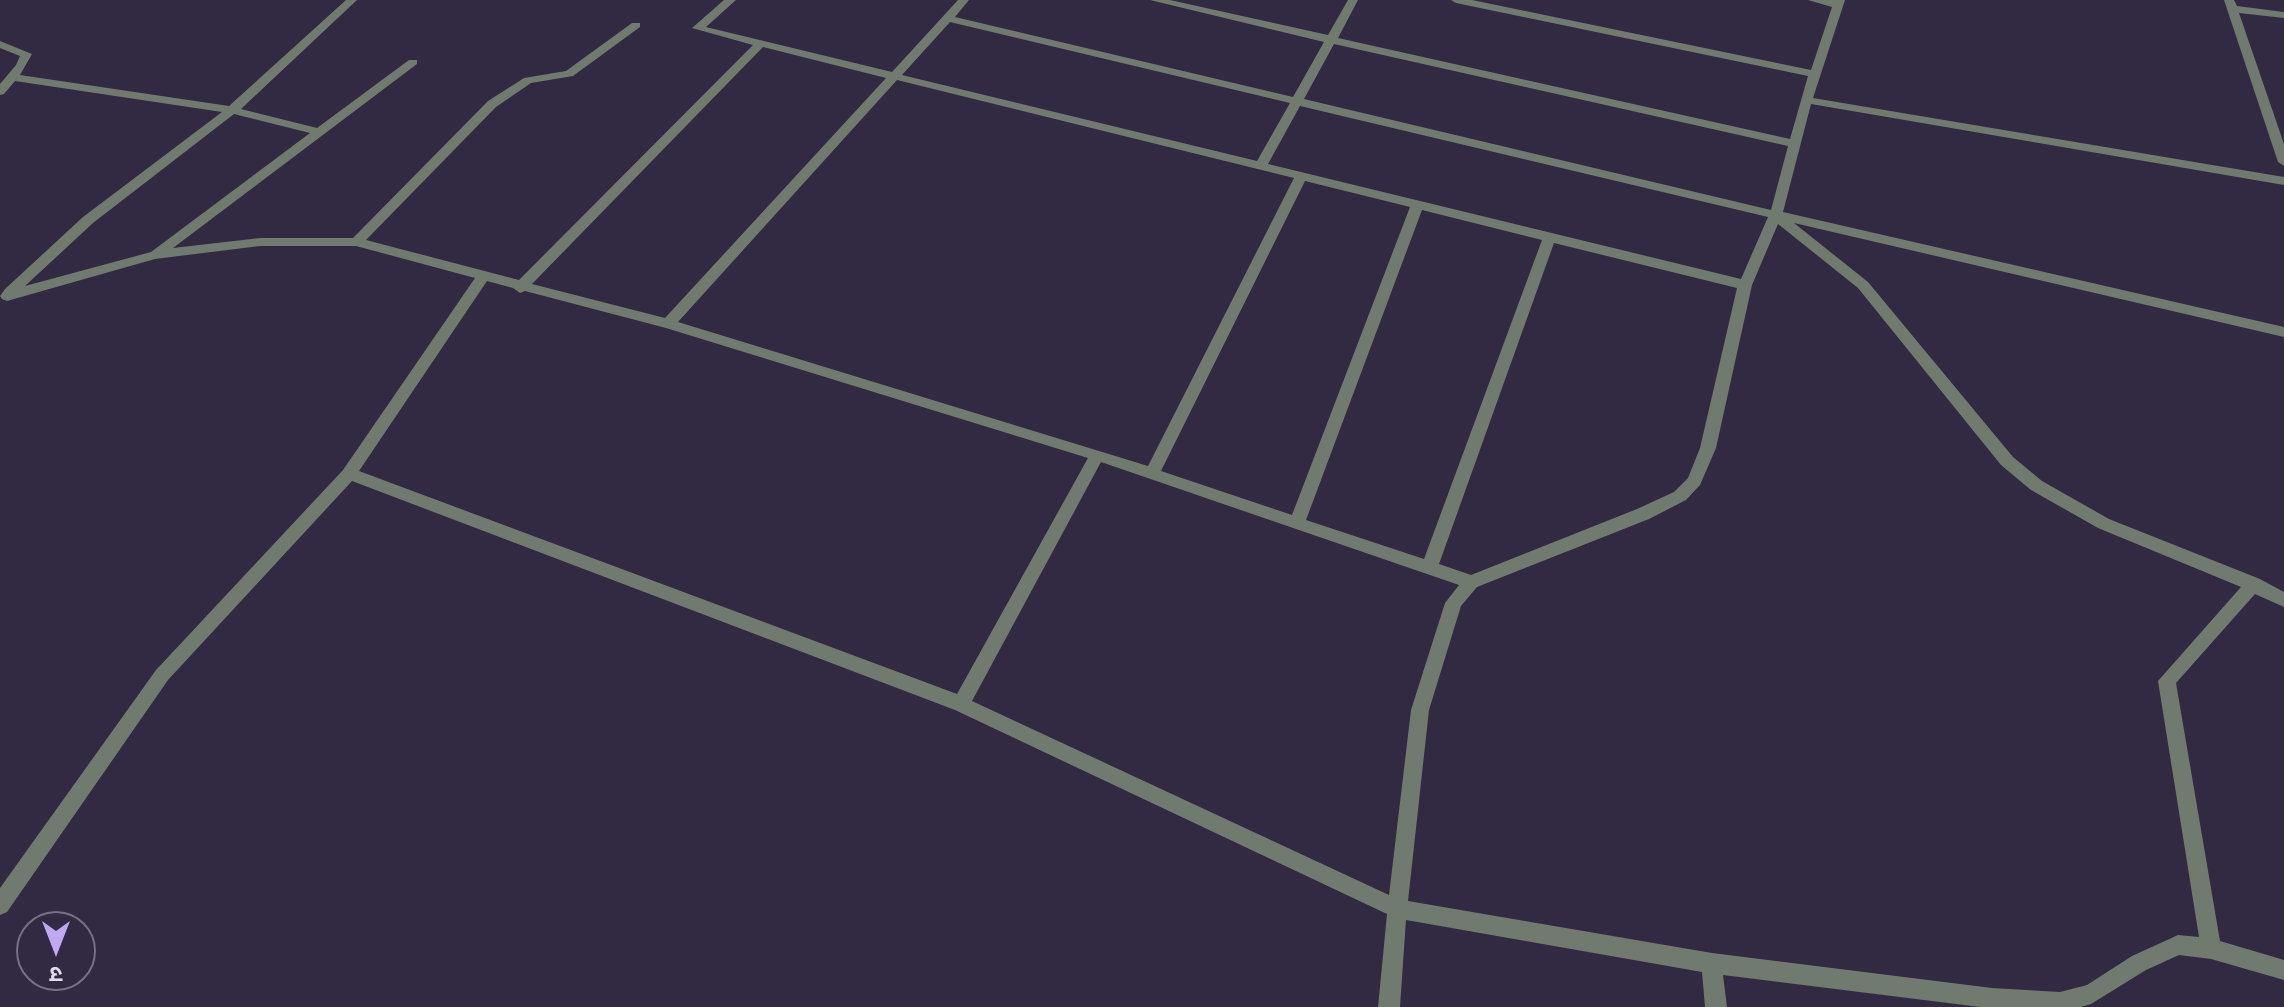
<!DOCTYPE html>
<meta charset="utf-8">
<style>
body{margin:0}
#map{position:relative;width:2284px;height:1007px;overflow:hidden;background:#322942;font-family:"Sofia Sans Condensed","Noto Sans Devanagari",sans-serif}
canvas{display:block}
.north{position:absolute;left:16px;top:911px;width:80px;height:80px;box-sizing:border-box;background:#322942;border:2px solid #787186;border-radius:50%;rotate:180deg;font-size:22px;font-weight:700;line-height:32px;text-align:center;color:#e1dcec}
.north::after{content:'';display:block;margin:auto;width:28px;height:36px;background:#c2a8f2;clip-path:polygon(50% 0,100% 100%,50% 72%,0 100%)}
</style>
<div id="map">
<canvas width="2284" height="1007"></canvas>
<div class="north">उ</div>
</div>
<script>
const ctx = document.querySelector('canvas').getContext('2d');
ctx.lineJoin = 'round';
function paint(path, color) {
  ctx.fillStyle = color;
  ctx.fill(path, 'evenodd');
}
paint(new Path2D(`
 M346 0H357L241 109 317 128 409 60H417V64L173 248 260 238H353L488 101 524 78 566 71 632 23H640V27L573 76 531 83 496 107 366 240 519 280 753 45 692 28 724 0H736L706 27 892 72 958 0H969L955 17 1293 97 1324 42 1150 0H1170L1328 35 1348 0H1358L1338 38 1790 139 1808 76 1456 3 1451 0H1472L1811 70 1832 7 1808 0H1845L1813 98 2284 177V185L1811 104 1783 212 2284 327V337L1794 223 1868 282 2013 457 2042 481 2109 519 2260 579 2284 592V607L2255 594 2176 683 2220 941 2284 960V980L2211 959 2179 955 2146 970 2091 1004 2081 1007H1980L1723 975 1727 1007H1705L1702 972 1406 920 1400 1007H1378L1387 914 955 710 352 481 168 680 7 912 0 915V888L156 670 343 470 475 278 356 246H260L155 259 7 301 2 299 0 296 5 289 83 217 222 112 15 81 4 94 0 95V84L16 65 20 56 0 48V41L32 54 20 75 229 106ZM950 22 1290 103 1257 161 902 75ZM1334 44 1788 146 1771 210 1304 99ZM763 47 886 78 665 318 532 284ZM897 80 1294 178 1148 466 678 322ZM1300 106 1768 217 1741 279 1268 164ZM234 114 310 133 151 252 25 286 93 223ZM1305 181 1410 207 1292 515 1161 471ZM1422 210 1542 240 1424 559 1306 520ZM1778 224 1858 288 2001 465 2031 490 2098 528 2241 587 2158 681 2199 937 2178 935 2132 956 2087 985 2060 992 1992 988 1712 953 1408 901 1429 710 1461 606 1477 587 1649 519 1686 500 1700 485 1716 448 1752 285ZM1554 243 1737 288 1700 448 1688 478 1674 492 1637 509 1471 575 1439 564ZM487 281 513 288 520 293 525 291 666 328 1088 458 957 694 359 471ZM1101 462 1459 585 1445 603 1411 710 1389 895 972 701Z
 M2224 0H2234L2237 6 2284 12V18L2239 13 2284 144V166L2278 162Z`), '#707a6e');
</script>
